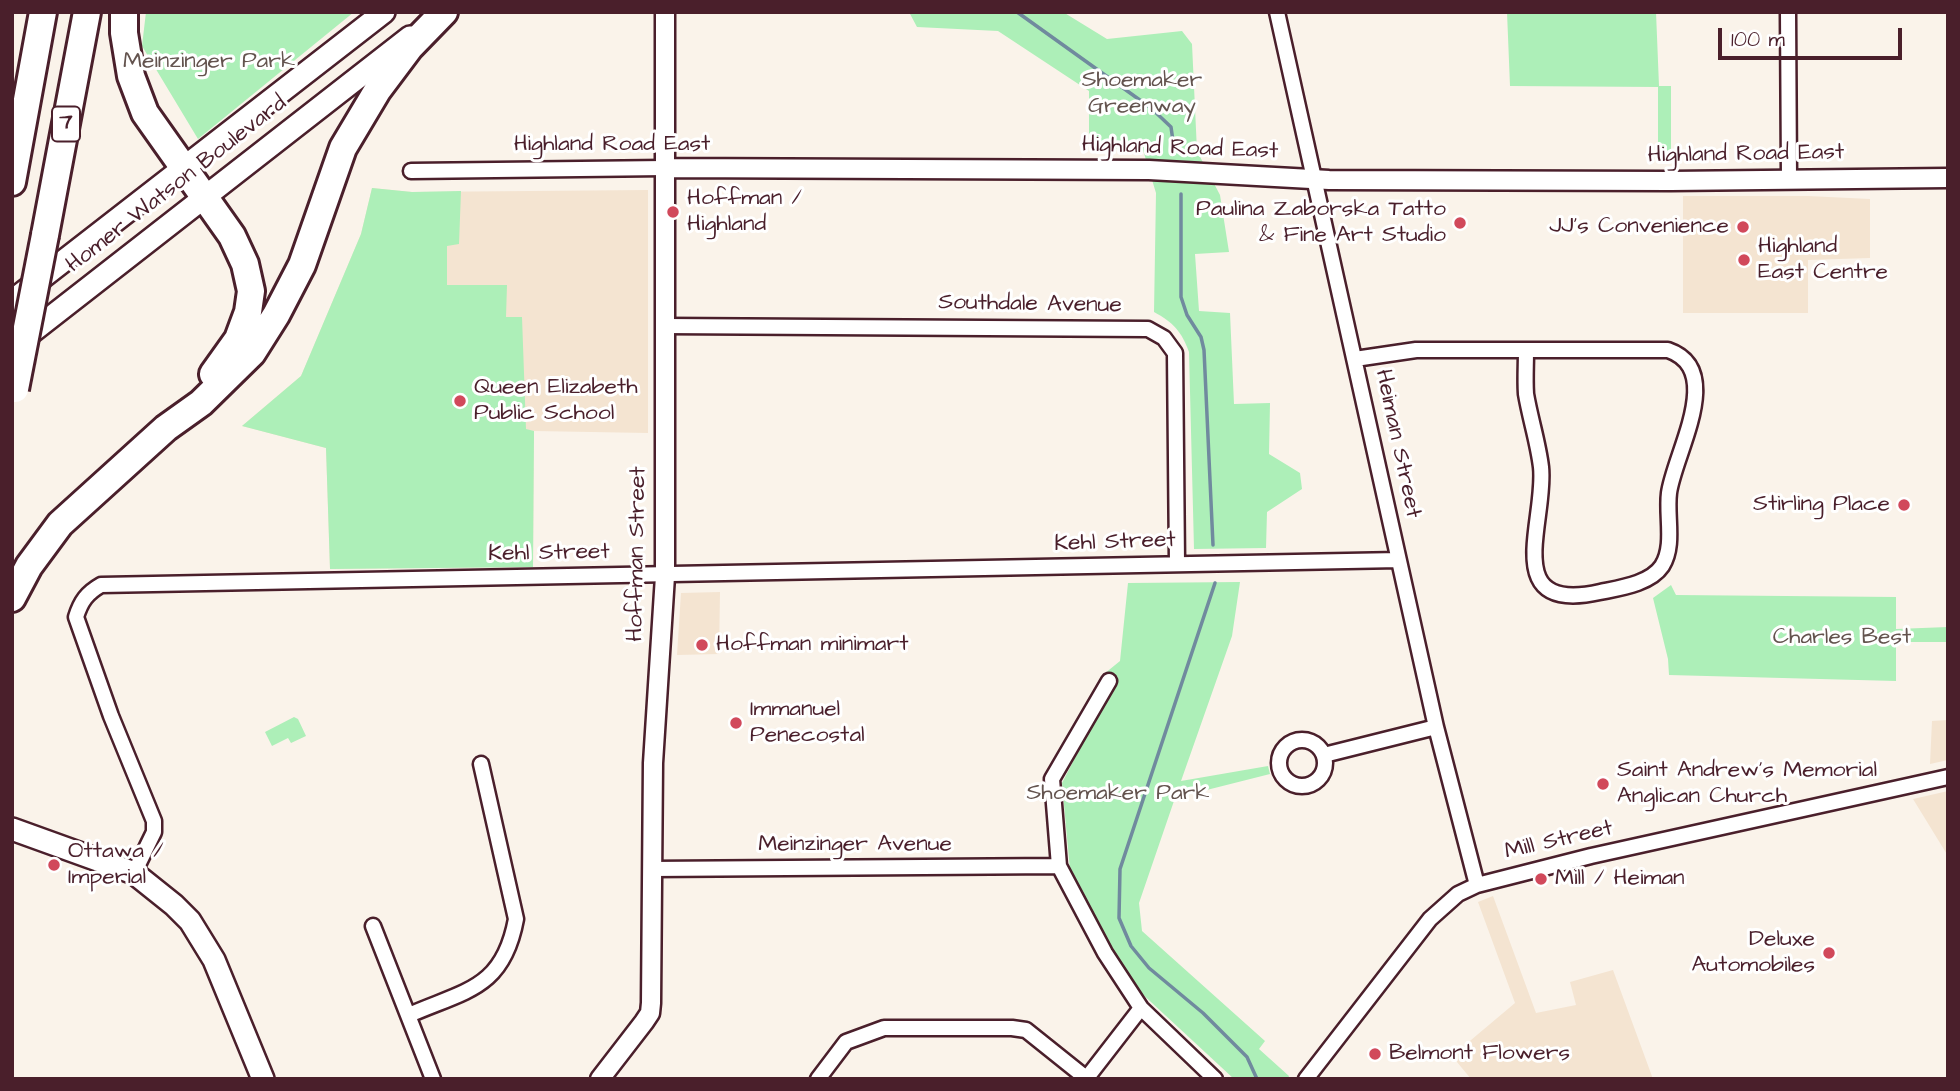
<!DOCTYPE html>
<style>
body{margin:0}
#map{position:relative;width:1960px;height:1091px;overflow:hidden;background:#faf3ea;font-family:"Architects Daughter",sans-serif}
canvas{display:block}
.frame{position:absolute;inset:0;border:14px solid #4a1f2b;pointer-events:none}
.scale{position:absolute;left:1718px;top:28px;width:184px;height:32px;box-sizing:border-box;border:4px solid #4a1f2b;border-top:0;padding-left:9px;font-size:21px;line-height:24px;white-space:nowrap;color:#4a1f2b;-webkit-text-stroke:5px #fff;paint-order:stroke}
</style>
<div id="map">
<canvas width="1960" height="1091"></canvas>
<div class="frame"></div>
<div class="scale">100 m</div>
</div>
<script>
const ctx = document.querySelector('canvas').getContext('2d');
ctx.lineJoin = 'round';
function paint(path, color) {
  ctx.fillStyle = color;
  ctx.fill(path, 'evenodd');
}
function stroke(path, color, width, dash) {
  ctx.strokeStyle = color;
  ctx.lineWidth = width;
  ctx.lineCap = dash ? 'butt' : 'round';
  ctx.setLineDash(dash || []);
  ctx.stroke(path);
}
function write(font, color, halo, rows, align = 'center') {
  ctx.font = font + ' "Architects Daughter",sans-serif';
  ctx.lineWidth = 6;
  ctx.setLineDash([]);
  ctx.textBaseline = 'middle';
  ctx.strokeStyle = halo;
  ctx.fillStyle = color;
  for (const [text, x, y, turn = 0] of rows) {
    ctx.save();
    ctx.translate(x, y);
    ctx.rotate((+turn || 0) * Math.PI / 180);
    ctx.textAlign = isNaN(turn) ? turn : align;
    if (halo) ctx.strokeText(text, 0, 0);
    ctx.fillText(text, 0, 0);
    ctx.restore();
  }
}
paint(new Path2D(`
 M372 188 412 192 648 190V433L534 431 533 567 330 569 326 448 242 426 301 376 361 234Z
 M1683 196H1808L1870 199V258L1808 260V313H1683Z
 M720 592 719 654 677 655 681 593Z
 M1948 720V760L1930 764 1932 721Z
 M1948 791V856L1913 799Z
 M1493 896 1536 1013 1576 1005 1570 982 1613 970 1653 1079H1471L1452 1056 1515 1003 1478 902Z`), '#f4e4d1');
paint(new Path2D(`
 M146 12H354L198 139 142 46Z
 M909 12H1063L1107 39 1182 31 1192 44 1197 151 1220 195 1229 252 1195 254 1199 311 1230 313 1234 404 1270 403 1269 454 1300 473 1302 489 1267 512 1266 548 1194 549 1189 352C1182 332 1173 322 1154 312L1156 193 1143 150 1089 148V91L998 31 917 27Z
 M1507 12H1656L1659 86H1671V160H1658V87L1510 86Z
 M372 188 412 192 461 191 459 244 447 246V285H507L506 317H522L526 429 534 431 533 567 330 569 326 448 242 426 301 376 361 234Z
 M1240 582 1232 636 1181 781 1268 766 1270 774 1175 798 1139 903 1142 931 1265 1041 1259 1049 1289 1076 1288 1079H1234L1138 990 1103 941 1070 870 1062 783 1112 686 1104 674 1120 661 1128 583Z
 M1671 585 1676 595 1896 597V629L1948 627V642H1896V681L1669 675 1668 659 1653 598Z
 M294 717 298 719 306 736 291 743 288 738 272 746 265 732Z`), '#adefb8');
stroke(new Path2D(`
 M1017 12 1151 108 1171 127 1174 148
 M1181 194V297L1187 315 1201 337 1204 350 1213 545
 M1215 583 1120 869 1119 918 1131 946 1149 968 1203 1013 1247 1057 1257 1079`), '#708a9e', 3.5);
const minor = new Path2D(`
 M1277 12 1436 727 1477 885
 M1788 12 1789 178
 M411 171 665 168
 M664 326 1148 329 1164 338 1175 353 1177 563
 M1355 359 1416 350H1668C1726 370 1674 454 1669 493 1666 516 1675 546 1662 566 1650 584 1619 588 1600 592 1498 615 1547 520 1541 467 1538 442 1530 418 1526 394 1525 380 1526 365 1526 351
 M1109 681 1052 779 1059 866 1105 953 1141 1008 1215 1079
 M1279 763a23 23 0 1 1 46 0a23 23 0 1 1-46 0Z
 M1324 755 1436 727
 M651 869 1059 866
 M134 873 154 832V821L111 716 76 617C81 601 87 593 101 585L1399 560
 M373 926 433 1079
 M409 1015C466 990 503 989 516 919L481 764
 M818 1079 846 1042 884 1028H1012L1026 1030 1086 1078
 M1086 1079 1141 1008
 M1306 1079 1430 919 1458 894 1477 885 1591 856 1948 777`);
const tertiary = new Path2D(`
 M665 168 1149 170 1329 180 1671 181 1948 178
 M600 1079 644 1022 650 1013 651 1003 653 763 665 576V12`);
const secondary = new Path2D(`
 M12 301 384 12
 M19 342 410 37
 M12 829 134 873 174 905 190 921 214 960 263 1079`);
const motorway = new Path2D(`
 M124 12V33L131 76 145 113 232 236 245 264 251 291 248 312 238 339 213 374
 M12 182 43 12
 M45 235 87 12
 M12 598 29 566 60 524 166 428 201 403 252 353 276 315 302 265 343 148 377 91 410 47 444 12`);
stroke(minor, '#4a1f2b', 19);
stroke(tertiary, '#4a1f2b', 23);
stroke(secondary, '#4a1f2b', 26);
stroke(motorway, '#4a1f2b', 32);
stroke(minor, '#fff', 14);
stroke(tertiary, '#fff', 18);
stroke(secondary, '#fff', 21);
stroke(motorway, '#fff', 26);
const motorwayBridge = new Path2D(`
 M15 389 45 235`);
stroke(motorwayBridge, '#4a1f2b', 32, []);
stroke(motorwayBridge, '#fff', 26);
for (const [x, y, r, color] of [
 [673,212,7,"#d1495b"],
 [1460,223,7,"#d1495b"],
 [1743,227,7,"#d1495b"],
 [1744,260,7,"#d1495b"],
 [460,401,7,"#d1495b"],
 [1904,505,7,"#d1495b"],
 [702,645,7,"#d1495b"],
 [736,723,7,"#d1495b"],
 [1603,784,7,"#d1495b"],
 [54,865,7,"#d1495b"],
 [1541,879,7,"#d1495b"],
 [1829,953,7,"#d1495b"],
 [1375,1054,7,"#d1495b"]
]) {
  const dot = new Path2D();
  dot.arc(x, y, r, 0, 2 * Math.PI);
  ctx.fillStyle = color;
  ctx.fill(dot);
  stroke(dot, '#fff', 2.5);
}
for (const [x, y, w] of [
 [66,124,28]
]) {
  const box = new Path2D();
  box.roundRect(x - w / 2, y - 17.5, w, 35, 5);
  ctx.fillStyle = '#fff';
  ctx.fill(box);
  stroke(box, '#4a1f2b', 2);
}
write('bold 21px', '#4a1f2b', null, [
 ["7",66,124]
]);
write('23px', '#63534e', '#fff', [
 ["Meinzinger Park",209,62],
 ["Shoemaker",1142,81],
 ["Greenway",1142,107],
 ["Charles Best",1842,638],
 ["Shoemaker Park",1118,794]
]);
write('23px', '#4a1f2b', '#fff', [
 ["Highland Road East",612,145],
 ["Highland Road East",1180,149,2],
 ["Highland Road East",1746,155,-1],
 ["Homer Watson Boulevard",177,185,-38],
 ["Southdale Avenue",1030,305,1],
 ["Heiman Street",1397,444,78],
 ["Kehl Street",1115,543,-2],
 ["Kehl Street",549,554,-1],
 ["Hoffman Street",638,554,-89],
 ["Mill Street",1559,841,-13],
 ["Meinzinger Avenue",855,845]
]);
write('23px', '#4a1f2b', '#fff', [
 ["Hoffman /",687,199],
 ["Highland",687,225],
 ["Paulina Zaborska Tatto",1446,210,"right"],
 ["& Fine Art Studio",1446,236,"right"],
 ["JJ's Convenience",1729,227,"right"],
 ["Highland",1758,247],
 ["East Centre",1758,273],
 ["Queen Elizabeth",474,388],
 ["Public School",474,414],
 ["Stirling Place",1890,505,"right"],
 ["Hoffman minimart",716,645],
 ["Immanuel",750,710],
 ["Penecostal",750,736],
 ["Saint Andrew's Memorial",1617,771],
 ["Anglican Church",1617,797],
 ["Ottawa /",68,852],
 ["Imperial",68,878],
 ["Mill / Heiman",1555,879],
 ["Deluxe",1815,940,"right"],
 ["Automobiles",1815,966,"right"],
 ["Belmont Flowers",1389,1054]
], 'left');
</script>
